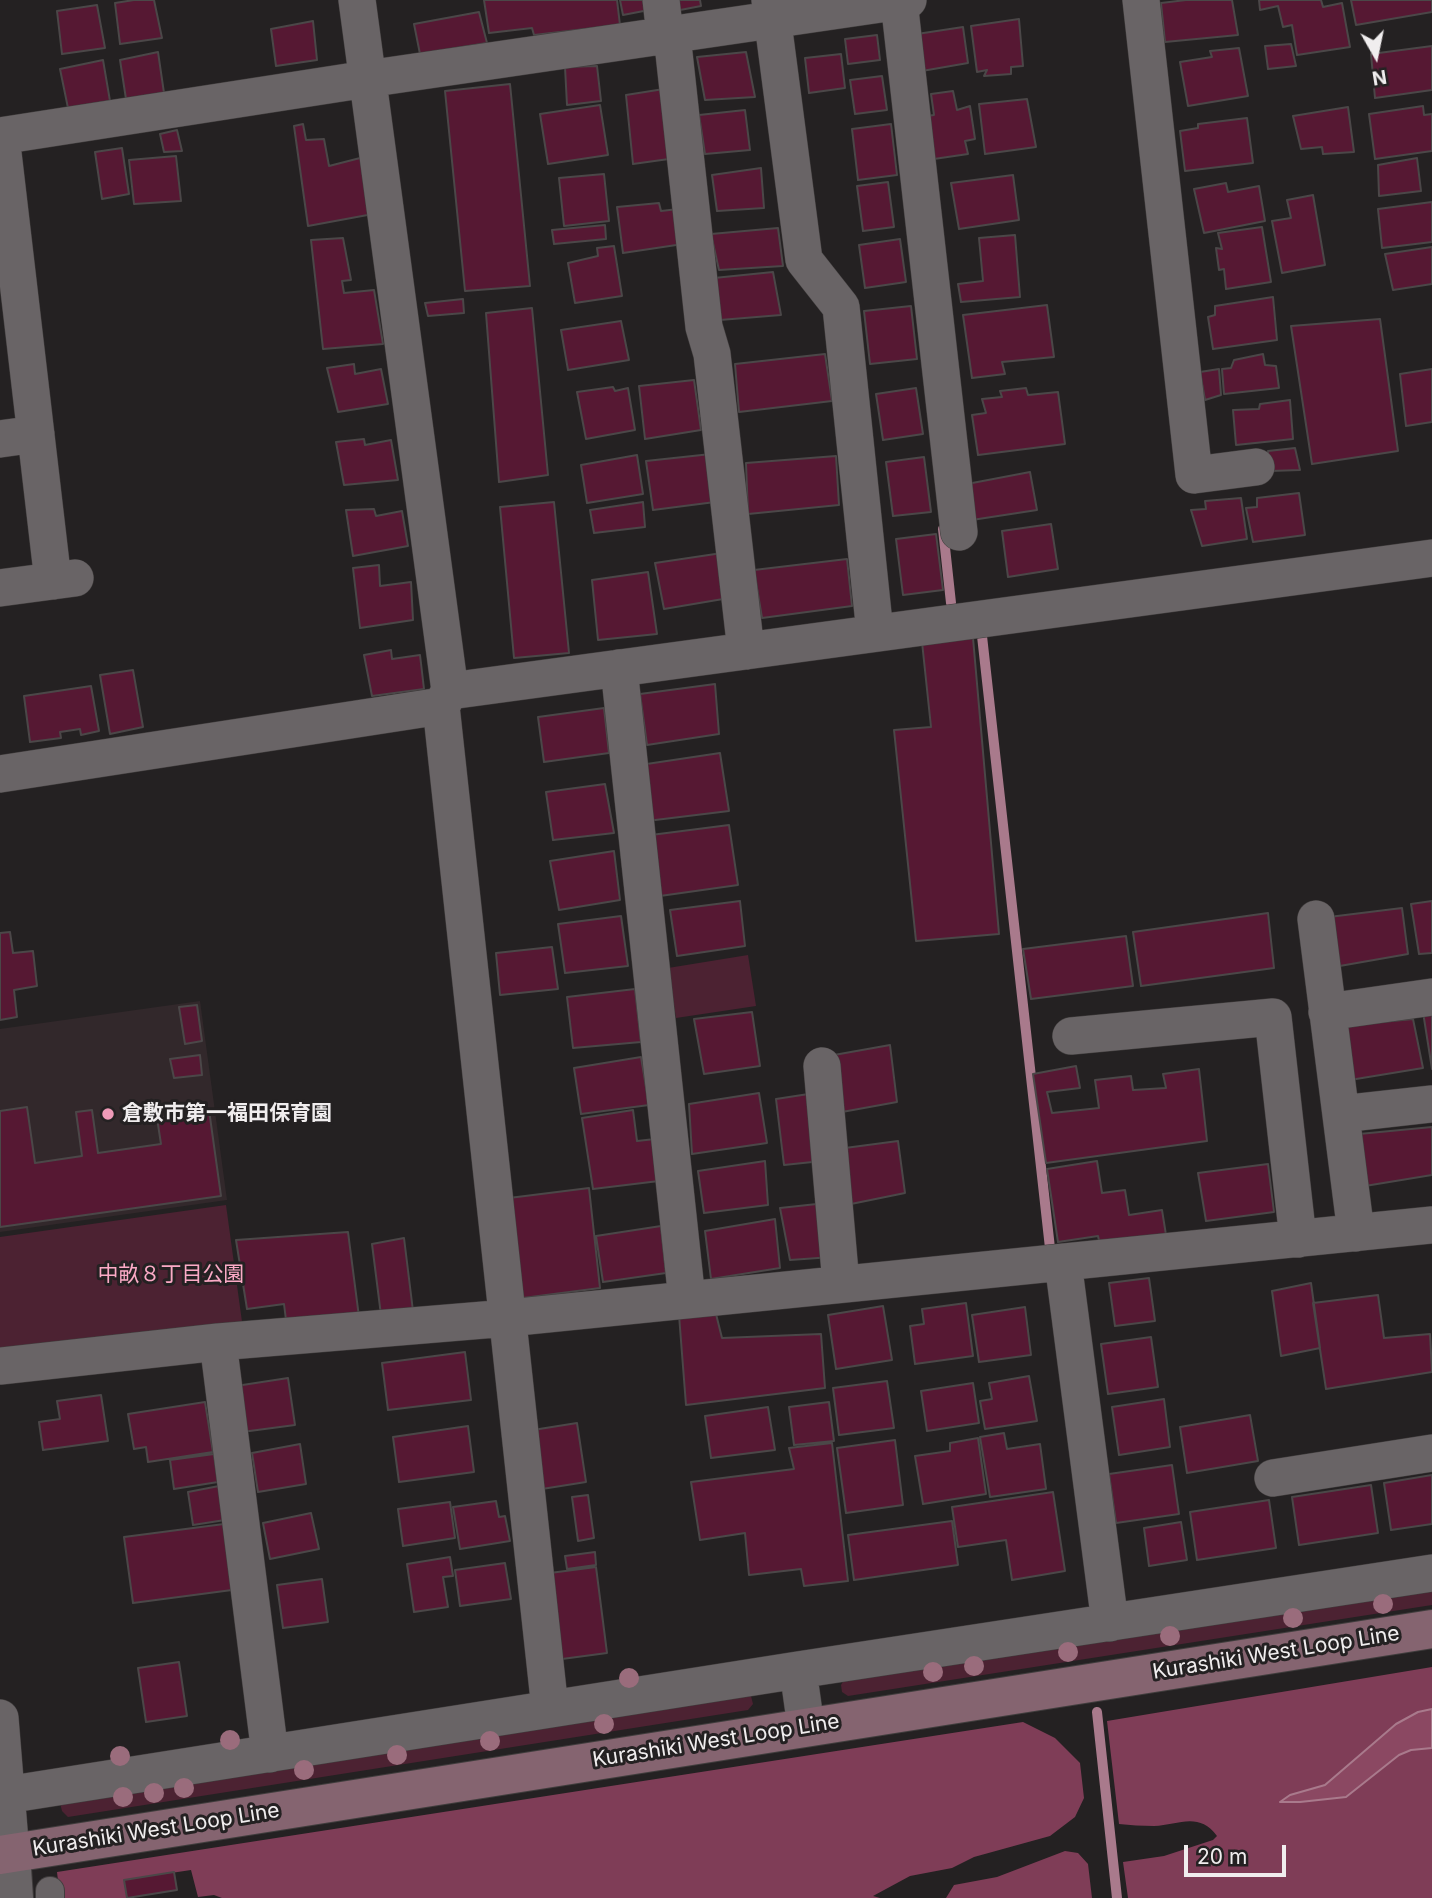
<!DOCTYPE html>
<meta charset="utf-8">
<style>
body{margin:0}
#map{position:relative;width:1432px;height:1898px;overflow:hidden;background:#242122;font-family:Inter,sans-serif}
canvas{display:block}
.north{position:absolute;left:1341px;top:21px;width:70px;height:70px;-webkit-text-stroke:5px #242122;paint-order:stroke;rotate:171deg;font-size:19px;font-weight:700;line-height:28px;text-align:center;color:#f0edee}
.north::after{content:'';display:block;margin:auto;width:24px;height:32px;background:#f0edee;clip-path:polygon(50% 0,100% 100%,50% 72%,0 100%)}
.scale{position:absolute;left:1184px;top:1845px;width:102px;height:32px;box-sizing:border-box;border:4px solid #f0edee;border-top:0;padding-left:9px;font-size:21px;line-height:24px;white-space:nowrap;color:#f0edee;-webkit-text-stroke:5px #242122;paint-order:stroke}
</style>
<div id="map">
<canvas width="1432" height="1898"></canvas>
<div class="north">N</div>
<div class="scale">20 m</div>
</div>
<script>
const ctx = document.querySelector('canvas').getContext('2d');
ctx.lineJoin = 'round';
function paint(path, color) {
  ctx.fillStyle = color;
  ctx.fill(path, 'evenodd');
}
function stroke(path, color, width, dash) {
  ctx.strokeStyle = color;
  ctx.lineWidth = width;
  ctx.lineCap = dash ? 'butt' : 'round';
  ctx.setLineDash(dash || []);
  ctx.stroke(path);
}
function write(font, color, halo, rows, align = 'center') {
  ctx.font = font + ' Inter,"Noto Sans JP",sans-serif';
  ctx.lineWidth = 6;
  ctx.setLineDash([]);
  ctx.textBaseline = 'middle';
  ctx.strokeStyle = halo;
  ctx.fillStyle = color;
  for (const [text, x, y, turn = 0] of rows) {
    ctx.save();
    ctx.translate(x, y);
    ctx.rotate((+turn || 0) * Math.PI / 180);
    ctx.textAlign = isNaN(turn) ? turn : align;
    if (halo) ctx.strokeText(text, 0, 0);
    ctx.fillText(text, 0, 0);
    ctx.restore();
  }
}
paint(new Path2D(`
 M200 1001 227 1200 0 1232V1029Z`), '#32282b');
paint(new Path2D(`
 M748 955 756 1006 676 1018 668 968Z
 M226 1205 243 1329 0 1359V1237Z
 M1432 1587V1605L848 1696 842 1692 841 1685 845 1678Z
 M745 1693 751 1696 753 1704 748 1710 68 1817 62 1811 60 1803Z`), '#4c2232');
paint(new Path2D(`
 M1432 1667V1898H1128L1123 1862 1164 1856 1213 1840 1217 1836C1199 1811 1178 1825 1154 1826 1142 1826 1130 1825 1119 1824L1107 1721Z
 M1023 1722 1055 1738 1080 1763 1084 1798 1075 1817 1050 1836 974 1857 952 1868 910 1876 873 1896 880 1898H222L214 1895 198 1897 191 1870 124 1880 127 1898H60L57 1872Z
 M1065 1851 1078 1853 1088 1864 1092 1898H946L954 1885 997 1877Z`), '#7f3d57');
const water = new Path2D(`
 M1432 1709V1748L1411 1750 1399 1755 1346 1797 1300 1802H1280L1290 1795 1325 1785 1396 1724 1418 1712Z`);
paint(water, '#8b4862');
stroke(water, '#a97a8c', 2);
stroke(new Path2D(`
 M943 529 951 603
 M981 627 1050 1248
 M1097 1712 1117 1898`), '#a97a8c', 10);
const building = new Path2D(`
 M134 0H154L162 38 120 44 115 3Z
 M484 0H617L620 25 534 35 532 28 489 33Z
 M620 0H652L654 9 623 15Z
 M674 0H700L701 6 675 11Z
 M1186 0H1232L1238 35 1165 42 1161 3Z
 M1259 0H1321L1323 7 1342 3 1350 47 1297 55 1292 25 1283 27 1278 6 1260 10Z
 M1351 0H1432V12L1356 25Z
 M97 5 105 48 62 54 57 11Z
 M479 12 487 43 420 54 414 24Z
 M1019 19 1023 66 1011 67V74L984 76 987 70 977 72 971 26Z
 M313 21 317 60 276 66 271 29Z
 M963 27 968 63 922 71 917 34Z
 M877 35 880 60 848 64 845 39Z
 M1291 44 1296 66 1268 69 1265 46Z
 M1432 46V90L1375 98 1371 54Z
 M1239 48 1248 96 1188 106 1180 62 1212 57 1210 51Z
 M158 52 164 93 126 99 120 60Z
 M746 52 755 97 705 100 697 57Z
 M841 54 845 88 809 93 805 58Z
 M103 60 110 101 68 108 60 69Z
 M597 66 601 101 567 105 565 67Z
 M882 76 887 110 855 114 850 80Z
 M510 84 530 286 465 291 445 91Z
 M670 88 676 158 633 164 626 95Z
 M953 91 957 110 970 106 975 139 965 141 968 154 934 159 927 116 934 115 931 94Z
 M1027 99 1036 147 985 154 979 104Z
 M600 105 608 155 548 164 540 114Z
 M1423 106 1424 115 1432 114V151L1375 159 1369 114Z
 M1348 107 1354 152 1323 154 1322 147 1301 149 1293 116Z
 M745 110 750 150 705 154 699 115Z
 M1247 118 1253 163 1185 171 1180 131 1198 128V124Z
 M303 124 306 140 324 139 329 166 364 157 373 214 308 226 294 126Z
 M891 124 897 175 858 180 852 129Z
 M177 130 182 151 164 152 160 134Z
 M122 148 129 194 102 199 95 152Z
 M176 156 181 201 134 204 129 160Z
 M1417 158 1421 191 1379 196 1378 165Z
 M761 168 764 208 717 211 712 175Z
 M604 174 609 221 564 226 559 178Z
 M1013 175 1019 220 959 229 951 183Z
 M888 182 894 227 863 231 857 186Z
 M1226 183 1228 192 1259 186 1265 221 1204 233 1194 189Z
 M1313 195 1325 265 1282 273 1272 221 1291 218 1287 200Z
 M1432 202V242L1382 248 1378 209Z
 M659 203 661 211 678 209 683 244 623 253 617 207Z
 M605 225 606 239 554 244 552 230Z
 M1262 227 1271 282 1226 289 1224 269 1219 270 1216 248 1222 249 1218 233Z
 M778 228 783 266 719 270 711 234Z
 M1015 235 1020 297 961 302 958 284 983 281 979 238Z
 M343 238 351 280 342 281 344 293 374 290 383 344 323 349 311 240Z
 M900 239 906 282 865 288 859 245Z
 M614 246 622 296 575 303 568 263 598 256 597 248Z
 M1432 247V284L1393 290 1385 254Z
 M773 272 781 315 720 320 714 278Z
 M1273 297 1277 340 1213 349 1208 317 1215 315V306Z
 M463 299 464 313 428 316 425 303Z
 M1047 305 1054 357 1002 362 1005 374 972 378 963 315Z
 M911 306 917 359 870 364 864 311Z
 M532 308 548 475 499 482 486 313Z
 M1380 319 1398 451 1312 464 1291 326Z
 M621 321 629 360 568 370 561 330Z
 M825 354 832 401 739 412 735 364Z
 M1263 354 1265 365 1276 366 1279 388 1224 394 1222 369 1231 368 1234 360Z
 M354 364 355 374 381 369 388 404 338 412 327 368Z
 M1219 369 1221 395 1205 400 1200 372Z
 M1432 369V422L1406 426 1400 374Z
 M694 380 701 430 645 439 639 386Z
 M613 387 615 391 628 388 635 430 586 439 577 392Z
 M916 388 923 434 883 440 876 394Z
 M1026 388 1028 395 1058 392 1065 444 978 455 972 415 986 413 982 399 1002 397 1000 391Z
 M1290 400 1293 439 1236 445 1233 410 1259 409 1260 404Z
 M364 439 365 445 391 440 398 480 344 485 336 442Z
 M1295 448 1300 470 1270 471 1268 451Z
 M711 454 715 502 653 510 646 461Z
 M637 455 643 494 587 503 581 465Z
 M836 456 839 505 748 514 746 463Z
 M924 457 931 512 893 516 886 462Z
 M1030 472 1037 510 972 520 967 484Z
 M1299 493 1305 535 1253 542 1246 508 1257 507V498Z
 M1241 498 1247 539 1202 546 1191 510 1206 509 1205 501Z
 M554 502 569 653 514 658 500 507Z
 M643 502 645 527 594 533 590 510Z
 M374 509 376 516 402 511 408 546 353 556 346 510Z
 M1051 524 1058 569 1008 577 1002 531Z
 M936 534 943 590 903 595 896 539Z
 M722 553 729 598 664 609 655 563Z
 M847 559 852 606 762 618 754 570Z
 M379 565 380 586 411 582 413 620 360 628 353 568Z
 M648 572 657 634 598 640 592 580Z
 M973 638 999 934 916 941 894 730 931 727 922 642Z
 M391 650 392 659 420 655 424 689 372 696 364 655Z
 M133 670 143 727 110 734 100 675Z
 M715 684 719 734 647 745 640 694Z
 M91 686 99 731 81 735 80 729 60 732 61 738 30 742 24 696Z
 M604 708 609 753 544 762 538 717Z
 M720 753 729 811 647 821 640 765Z
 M605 784 614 833 553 840 546 792Z
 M729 825 738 885 660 896 651 835Z
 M614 851 620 900 559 910 550 861Z
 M740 901 745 946 677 956 670 910Z
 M1432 901V953L1419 954 1411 904Z
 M1402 908 1408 954 1334 967 1329 917Z
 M1268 913 1274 968 1141 986 1133 932Z
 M621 916 628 966 565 973 558 924Z
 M10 932 13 953 33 951 37 986 14 990 17 1017 0 1020V933Z
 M1126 936 1133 986 1031 999 1023 949Z
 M552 947 558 989 500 995 496 953Z
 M635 989 641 1042 573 1048 567 997Z
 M197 1005 202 1041 185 1044 179 1007Z
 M1432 1011V1069L1423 1012Z
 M752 1012 760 1066 704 1074 694 1019Z
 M1413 1019 1423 1068 1350 1080 1340 1026Z
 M890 1045 897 1102 842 1112 834 1055Z
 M200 1055 202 1075 174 1078 170 1059Z
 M641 1057 649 1105 581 1114 574 1068Z
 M1076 1066 1080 1088 1047 1092 1052 1113 1099 1108 1095 1080 1131 1076 1133 1090 1166 1088 1163 1074 1199 1069 1207 1141 1046 1163 1033 1074Z
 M759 1093 767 1143 692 1154 689 1104Z
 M815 1093 822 1161 784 1165 776 1099Z
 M27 1107 35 1163 82 1156 76 1112 92 1110 98 1153 161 1144 157 1118 209 1110 221 1196 0 1227V1111Z
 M633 1110 637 1141 655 1139 659 1181 593 1189 582 1118Z
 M1432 1127V1175L1365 1186 1359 1134Z
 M898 1141 905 1193 851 1204 845 1148Z
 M765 1161 768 1205 704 1213 698 1171Z
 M1097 1161 1102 1193 1125 1190 1129 1215 1162 1210 1166 1235 1100 1245 1098 1236 1058 1242 1047 1169Z
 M1268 1164 1274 1212 1206 1221 1198 1173Z
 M589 1188 600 1288 523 1298 509 1198Z
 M826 1203 832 1257 790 1260 780 1208Z
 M775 1219 780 1268 711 1279 705 1231Z
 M661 1226 666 1273 603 1282 596 1236Z
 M348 1232 359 1317 287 1328 284 1304 247 1309 236 1240Z
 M404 1238 413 1311 381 1315 372 1244Z
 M1149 1278 1155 1321 1115 1326 1109 1283Z
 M1311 1283 1320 1348 1281 1356 1272 1291Z
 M1378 1295 1384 1338 1430 1334 1432 1372 1326 1389 1313 1303Z
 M966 1303 973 1356 915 1364 910 1326 924 1324 922 1309Z
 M883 1306 892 1360 836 1369 828 1315Z
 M1025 1307 1031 1355 979 1362 972 1315Z
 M715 1310 722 1338 821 1334 825 1388 686 1405 679 1315Z
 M1151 1337 1158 1387 1108 1394 1101 1344Z
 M465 1352 471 1400 388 1410 382 1363Z
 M1029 1376 1037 1421 985 1429 980 1401 992 1399 989 1383Z
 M288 1378 295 1425 242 1432 236 1386Z
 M887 1381 894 1428 839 1435 833 1388Z
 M973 1383 979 1423 927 1431 921 1391Z
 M101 1395 108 1441 43 1450 39 1422 60 1419 57 1401Z
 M1164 1399 1170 1447 1119 1455 1112 1407Z
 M205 1402 213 1452 148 1462 146 1447 134 1449 128 1414Z
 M829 1402 834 1441 794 1445 789 1407Z
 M768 1407 775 1450 711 1458 705 1416Z
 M1250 1415 1258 1461 1187 1473 1180 1427Z
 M577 1423 586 1482 542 1489 533 1430Z
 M468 1426 474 1472 399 1482 393 1437Z
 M1004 1433 1007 1449 1040 1444 1046 1489 990 1497 980 1437Z
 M978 1438 986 1494 923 1504 915 1456 950 1451V1443Z
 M895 1440 903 1505 846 1513 837 1448Z
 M832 1443 848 1581 804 1586 801 1569 749 1575 745 1533 700 1540 691 1482 794 1469 789 1448Z
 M300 1444 306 1484 258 1492 252 1453Z
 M214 1454 218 1482 174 1489 170 1460Z
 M1172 1465 1179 1514 1116 1523 1109 1474Z
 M1432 1475V1524L1391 1530 1384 1483Z
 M1371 1485 1378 1533 1299 1545 1292 1497Z
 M219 1486 225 1520 193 1525 188 1492Z
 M1053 1492 1065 1571 1012 1580 1006 1540 958 1547 952 1507Z
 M588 1495 594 1538 578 1541 572 1497Z
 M1269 1500 1276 1548 1197 1560 1190 1512Z
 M496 1501 499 1517 505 1516 510 1541 460 1549 453 1507Z
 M450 1502 455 1538 403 1546 398 1509Z
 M311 1513 319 1549 270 1559 263 1523Z
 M952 1521 958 1565 854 1580 848 1535Z
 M1181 1522 1187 1560 1149 1566 1144 1528Z
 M224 1524 232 1590 133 1603 124 1537Z
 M595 1552 596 1565 567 1569 565 1556Z
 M450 1557 453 1576 443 1577 448 1607 414 1612 407 1564Z
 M505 1563 511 1599 460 1606 455 1570Z
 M596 1567 607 1653 562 1659 550 1573Z
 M322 1579 328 1622 283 1628 277 1585Z
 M179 1662 187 1716 146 1722 138 1668Z
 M174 1872 177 1890 127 1898 124 1880Z`);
paint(building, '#561833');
stroke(building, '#4b4748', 2);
const pedestrian = new Path2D(`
 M50 1891V1898`);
const minor = new Path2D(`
 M357 0 450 691 441 706 550 1709
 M661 0 665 35
 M770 0 804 260 841 307 875 633
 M1141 0 1194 475 1256 467
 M899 1 959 532
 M672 35 704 327 712 354 746 651
 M0 136 367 79 908 0
 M1 136 53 581
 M0 439 36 434
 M0 588 75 578
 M619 668 687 1300
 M450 691 1432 558
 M0 774 441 706
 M1316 919 1356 1233
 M1327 1012 1432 997
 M1071 1036 1273 1017 1298 1239
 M822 1066 841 1284
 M1341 1114 1432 1104
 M1063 1262 1110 1623
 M218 1342 270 1754
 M0 1366 218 1342 508 1318 1432 1225
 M1273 1478 1432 1453
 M798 1670 806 1727
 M0 1718 11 1854
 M0 1796 798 1670 1432 1573`);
const tertiary = new Path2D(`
 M11 1854 14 1898`);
const secondary = new Path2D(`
 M0 1855 1432 1629`);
stroke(pedestrian, '#403d3d', 30);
stroke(minor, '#403d3d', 38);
stroke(tertiary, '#403d3d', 40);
stroke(secondary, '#403d3d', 40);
stroke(pedestrian, '#696466', 28);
stroke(minor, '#696466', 37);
stroke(tertiary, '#696466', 38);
stroke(secondary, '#856470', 38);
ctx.fillStyle = '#9a6c7c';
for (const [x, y] of [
 [1383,1604],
 [1293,1618],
 [1170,1636],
 [1068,1652],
 [974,1666],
 [933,1672],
 [629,1678],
 [604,1724],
 [230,1740],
 [490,1741],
 [397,1755],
 [120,1756],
 [304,1770],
 [184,1788],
 [154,1793],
 [123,1797]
]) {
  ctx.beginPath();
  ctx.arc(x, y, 10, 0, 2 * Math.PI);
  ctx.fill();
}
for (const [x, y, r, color] of [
 [108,1114,7,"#ef9ab8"]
]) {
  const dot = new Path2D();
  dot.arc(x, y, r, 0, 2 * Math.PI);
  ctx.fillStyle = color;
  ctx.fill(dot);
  stroke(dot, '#242122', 2.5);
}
write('bold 21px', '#f0edee', '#242122', [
 ["倉敷市第一福田保育園",122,1114]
], 'left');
write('21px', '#fbaac6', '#242122', [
 ["中畝８丁目公園",171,1275]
]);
write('21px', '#f0edee', '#242122', [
 ["Kurashiki West Loop Line",1276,1653,-9],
 ["Kurashiki West Loop Line",716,1741,-9],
 ["Kurashiki West Loop Line",156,1830,-9]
]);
</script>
